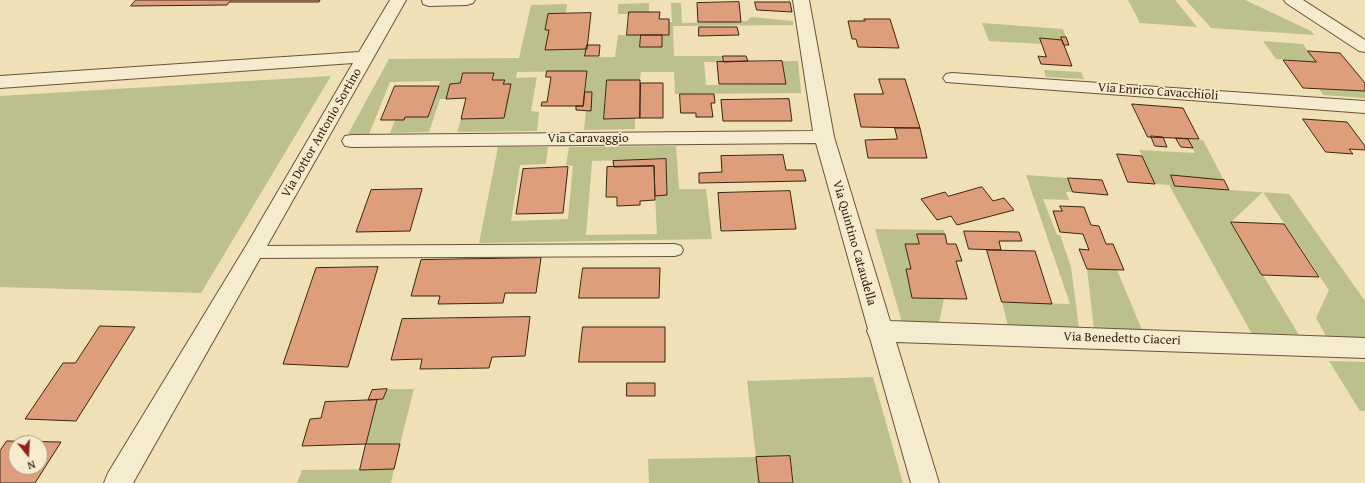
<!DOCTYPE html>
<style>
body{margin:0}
#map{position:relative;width:1365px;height:483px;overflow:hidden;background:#f0e0b5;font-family:"Gentium Book Plus",serif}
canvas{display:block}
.north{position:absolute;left:8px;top:435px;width:40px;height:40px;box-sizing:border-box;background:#f5ebcf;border:1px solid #ab9c83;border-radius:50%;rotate:162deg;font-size:11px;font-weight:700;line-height:16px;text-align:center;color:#3c2511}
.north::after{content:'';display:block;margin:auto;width:14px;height:18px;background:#8f2418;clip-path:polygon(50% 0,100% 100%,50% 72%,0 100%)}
</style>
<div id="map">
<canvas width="1365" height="483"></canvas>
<div class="north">N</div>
</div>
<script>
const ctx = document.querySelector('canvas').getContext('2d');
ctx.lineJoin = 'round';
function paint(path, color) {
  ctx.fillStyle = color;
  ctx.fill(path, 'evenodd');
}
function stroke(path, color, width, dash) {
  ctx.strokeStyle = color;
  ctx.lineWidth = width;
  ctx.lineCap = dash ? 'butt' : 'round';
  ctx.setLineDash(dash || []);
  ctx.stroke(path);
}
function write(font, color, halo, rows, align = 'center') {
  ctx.font = font + ' "Gentium Book Plus",serif';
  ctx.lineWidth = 3.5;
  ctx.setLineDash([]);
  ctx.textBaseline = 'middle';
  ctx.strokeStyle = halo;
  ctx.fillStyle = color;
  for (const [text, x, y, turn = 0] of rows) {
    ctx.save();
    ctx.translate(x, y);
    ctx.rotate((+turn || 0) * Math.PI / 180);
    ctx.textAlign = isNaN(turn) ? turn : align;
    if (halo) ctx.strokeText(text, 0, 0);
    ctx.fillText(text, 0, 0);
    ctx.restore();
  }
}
paint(new Path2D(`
 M1128 0H1175L1197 27 1140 23Z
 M1186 0H1245L1311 31 1314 35 1211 28Z
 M649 3V12H629V14H618V4Z
 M671 3H681L682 23 747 21 751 17 793 21V25L673 26 674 56H723L724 62H704L706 85 786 84 782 61H798L801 93 675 94 674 72H641L640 80 607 81 604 119 635 118V129L584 130 586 111 591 110 592 92H585L587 71 517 72 516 78 537 77 531 111 539 112 537 131 457 132 461 119 503 118 504 80H492L494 73H463L460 83 450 84 446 99H440L429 132 390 133 395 120H404L405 117H428L440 81 390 82 369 134H348L389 59 519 58 531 5 567 4 566 13 548 14 545 30H549L546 50 587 49 585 57H615L618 35H641L640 47H662V35L669 22H672Z
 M982 23 1063 29 1066 37H1061L1062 40 1040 38 1042 44 989 41Z
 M1263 41 1303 44 1316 62 1276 59Z
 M1044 70 1081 72 1084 79 1046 77Z
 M331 76 201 293 0 287V96Z
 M1319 88 1365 91V98L1323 95Z
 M1188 139 1203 140 1229 190 1289 194 1365 301V338L1326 336 1316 318 1329 290 1263 192 1231 222 1299 335 1252 334 1169 185 1155 184 1139 150 1195 153Z
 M676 146 679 189H706L712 239 479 243 498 147H548L546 164 520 165 511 221 568 219 573 166 566 165 569 147ZM666 159 667 195 655 196 657 234 586 235 592 161Z
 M1026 175 1068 178 1073 192H1066L1069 200 1043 199 1057 235H1060L1071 267 1079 328 1008 326 1002 302 1070 304Z
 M875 229 944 230 945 234H917L919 244H905L911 269 906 270 912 298 944 299 939 323 902 322Z
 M1087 269 1117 270 1142 330 1094 329Z
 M1329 361 1365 362V411H1360Z
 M873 377 903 483H794L790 456 756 457 759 483H649L648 459 756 457 747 381Z
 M387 389H414L400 444H366L377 400 383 399Z
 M394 469 391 483H297L302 470Z`), '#bcc18b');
const building = new Path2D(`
 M136 0H320L319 2H229L227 5 131 6Z
 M739 2 741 22H698L697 3Z
 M755 2H790L792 12 757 10Z
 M629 12H660L659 19H669V35H627Z
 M591 13 587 49 545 50 549 30H545L548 14Z
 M864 19H890L899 48 858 47 856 39H852L848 21H865Z
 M699 27H737L739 35 699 36Z
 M641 35H662V47H640Z
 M1061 37H1066L1069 45H1064Z
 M1040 38 1062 40 1072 66 1041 64 1038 56 1046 57Z
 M587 45H600L599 56H585Z
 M1308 51 1340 53 1365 83V91L1303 88 1283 60 1316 62Z
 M723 56H746L748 61 724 62Z
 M782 61 786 84H719L717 62Z
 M547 71H587L583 106H541L542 102H547L551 77H546Z
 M463 73H494L492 80H505L503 84H511L504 118 461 119 466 98 446 99 450 84 460 83Z
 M879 79H905L920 128 861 127 854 94H883Z
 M607 80H640V118L604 119Z
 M641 83H663V118H640Z
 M395 86H439L428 117H405L404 120H381Z
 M585 92H592L591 111 576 110V106H583Z
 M680 94H714L715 103H711L713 117H696V113H681Z
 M789 99 792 121H723L721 100Z
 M1132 104 1183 108 1199 139 1148 137Z
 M1303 119 1347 122 1365 146V150L1349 149 1353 154 1326 152Z
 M895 128H920L927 158H868L865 140 897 139Z
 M1151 136 1163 137 1167 147 1155 146Z
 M1176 138 1188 139 1193 148 1181 147Z
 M1117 154 1142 156 1155 184 1128 182Z
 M783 155 786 170H803L806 181 699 183V173L722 172 721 156Z
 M666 159 667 195 655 196 654 166 614 167 613 161Z
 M654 166 655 200 640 201V205L617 206V197H606L607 167Z
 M568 167 563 213 516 214 523 169Z
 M1171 175 1224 180 1229 190 1175 186Z
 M1068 178 1102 180 1108 195 1073 192Z
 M982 187 993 201 1004 198 1014 210 957 225 951 216 937 220 921 199 945 192 948 196Z
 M422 189 410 231 356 232 371 190Z
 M790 191 796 229 721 231 718 193Z
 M1060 206 1084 207 1091 225 1099 226 1106 244H1113L1124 270 1087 269 1079 249 1089 250 1083 234 1060 232 1053 211H1062Z
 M1231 222 1284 224 1319 277 1262 275Z
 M964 231 1019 232 1022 241H999L1001 250 969 249Z
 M917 234H945L947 244H956L962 261H956L967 299 912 298 906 269H911L905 244H919Z
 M987 250 1035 251 1052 304 1002 302Z
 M541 258 536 293H505L503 303 438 304 440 296H411L421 260Z
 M378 267 348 367 283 364 316 268Z
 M583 268H660L659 298H579Z
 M530 317 525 356 492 357 489 368 420 369 422 359 391 360 402 319Z
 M100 326 135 327 76 421 25 419 63 363H75Z
 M583 327H665V362H579Z
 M627 383H655V396H627Z
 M387 389 383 399 368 400 372 390Z
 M377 400 366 444 302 446 310 419 321 418 325 402Z
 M7 441 61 442 35 483H0V451ZM16 443H40V467H16Z
 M366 444H400L394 469 360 470Z
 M790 456 793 483H759L756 457Z`);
paint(building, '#de9e7c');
stroke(building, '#3c2511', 1);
const service = new Path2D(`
 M675 244 681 246 683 250 681 254 675 256 254 258 248 256 246 252 248 248 254 246Z`);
const minor = new Path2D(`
 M390 0H406L133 483H104L108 473 246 246 353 63 0 88V76L359 52Z
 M422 0H475L473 3 467 5 429 6 423 4Z
 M793 0H809L834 137 890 321 1365 338V358L896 342 939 483H911L870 338 867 331 868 329 816 143 352 147 345 146 342 141 345 136 352 135 813 131Z
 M1284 0H1303L1365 40V52L1359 51 1286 3Z
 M952 73 1365 101V113L946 82 943 78 946 74Z`);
stroke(service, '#69543a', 2);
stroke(minor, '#69543a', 2);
paint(service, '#f5ebcf');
paint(minor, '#f5ebcf');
write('13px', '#3c2511', '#f5ebcf', [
 ["Via Enrico Cavacchioli",1158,92,4],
 ["Via Dottor Antonio Sortino",322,133,-60],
 ["Via Caravaggio",588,139],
 ["Via Quintino Cataudella",854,243,74],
 ["Via Benedetto Ciaceri",1122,339,2]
]);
</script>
